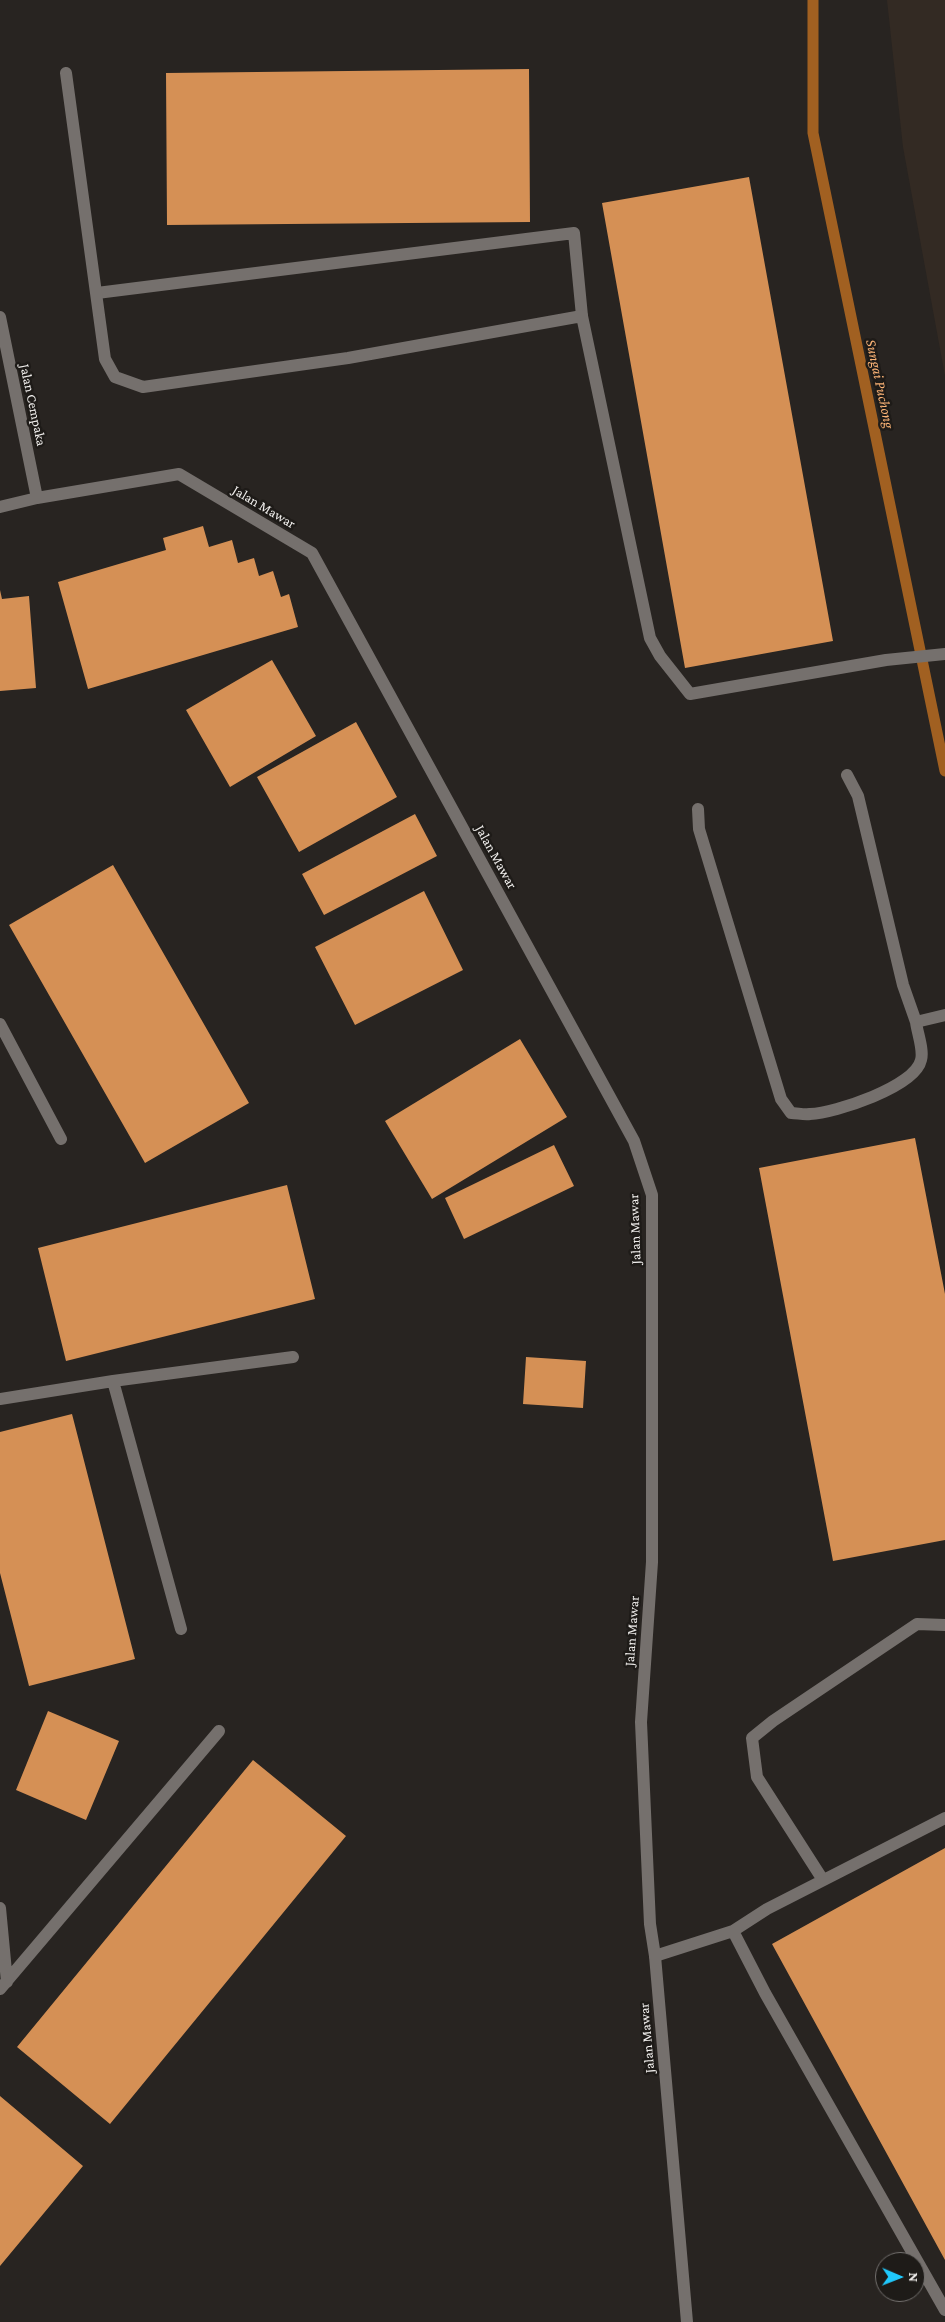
<!DOCTYPE html>
<style>
body{margin:0}
#map{position:relative;width:945px;height:2322px;overflow:hidden;background:#282421;font-family:"Crimson Pro",serif}
canvas{display:block}
.north{position:absolute;left:875px;top:2252px;width:50px;height:50px;box-sizing:border-box;background:#1e1b18;border:1px solid #726f6d;border-radius:50%;rotate:91deg;font-size:14px;font-weight:700;line-height:20px;text-align:center;color:#f0eeec}
.north::after{content:'';display:block;margin:auto;width:18px;height:22px;background:#20c9fd;clip-path:polygon(50% 0,100% 100%,50% 72%,0 100%)}
</style>
<div id="map">
<canvas width="945" height="2322"></canvas>
<div class="north">N</div>
</div>
<script>
const ctx = document.querySelector('canvas').getContext('2d');
ctx.lineJoin = 'round';
function paint(path, color) {
  ctx.fillStyle = color;
  ctx.fill(path, 'evenodd');
}
function stroke(path, color, width, dash) {
  ctx.strokeStyle = color;
  ctx.lineWidth = width;
  ctx.lineCap = dash ? 'butt' : 'round';
  ctx.setLineDash(dash || []);
  ctx.stroke(path);
}
function write(font, color, halo, rows, align = 'center') {
  ctx.font = font + ' "Crimson Pro",serif';
  ctx.lineWidth = 5;
  ctx.setLineDash([]);
  ctx.textBaseline = 'middle';
  ctx.strokeStyle = halo;
  ctx.fillStyle = color;
  for (const [text, x, y, turn = 0] of rows) {
    ctx.save();
    ctx.translate(x, y);
    ctx.rotate((+turn || 0) * Math.PI / 180);
    ctx.textAlign = isNaN(turn) ? turn : align;
    if (halo) ctx.strokeText(text, 0, 0);
    ctx.fillText(text, 0, 0);
    ctx.restore();
  }
}
paint(new Path2D(`
 M887 0H945V376L903 147Z`), '#332a23');
stroke(new Path2D(`
 M813 0V133L945 771`), '#a16021', 11);
paint(new Path2D(`
 M529 69 530 222 167 225 166 73Z
 M749 177 833 641 685 668 602 203Z
 M203 526 209 547 232 540 238 563 254 558 259 576 273 571 281 597 289 594 298 627 88 689 58 582 166 550 163 538Z
 M0 590 2 599 29 596 36 688 0 691Z
 M272 660 316 736 230 787 186 710Z
 M356 722 397 797 299 852 257 777Z
 M415 814 437 856 324 915 302 874Z
 M113 865 249 1103 145 1163 9 925Z
 M424 891 463 970 355 1025 315 947Z
 M520 1039 567 1117 432 1199 385 1121Z
 M915 1138 945 1294V1540L833 1561 759 1168Z
 M554 1145 574 1186 464 1239 445 1198Z
 M287 1185 315 1299 66 1361 38 1248Z
 M526 1357 586 1361 583 1408 523 1404Z
 M72 1414 135 1659 29 1686 0 1573V1432Z
 M48 1711 119 1741 86 1820 16 1790Z
 M253 1760 346 1836 110 2124 17 2047Z
 M945 1848V2260L772 1944Z
 M0 2096 83 2166 0 2266Z`), '#d59055');
stroke(new Path2D(`
 M97 293 574 233 582 316
 M847 775 858 796 903 985 916 1022
 M698 809 699 829 781 1099 791 1113C797 1113 804 1115 810 1114 835 1113 915 1087 921 1060 924 1050 917 1032 916 1022L945 1015
 M945 1818 767 1909 733 1931 765 1993 945 2310
 M823 1880 757 1777 752 1738 773 1721 917 1624 945 1625
 M655 1956 733 1931`), '#75706d', 12);
stroke(new Path2D(`
 M66 73 105 359 115 377 143 387 192 380 348 358 582 316 650 638 660 656 690 694 886 660 945 654
 M0 317 37 498
 M0 507 37 498 179 474 312 553 634 1141 652 1195V1562L641 1722 650 1924 655 1956 687 2322
 M0 1024 61 1139
 M113 1381 181 1629
 M0 1399 113 1381 293 1357
 M0 1908 7 1982
 M0 1989 219 1731`), '#75706d', 12);
write('14px', '#f0eeec', '#1e1b18', [
 ["Jalan Cempaka",33,405,78],
 ["Jalan Mawar",264,507,31],
 ["Jalan Mawar",496,857,61],
 ["Jalan Mawar",635,1229,-92],
 ["Jalan Mawar",632,1631,-86],
 ["Jalan Mawar",647,2038,-95]
]);
write('italic 15px', '#fbb376', '#1e1b18', [
 ["Sungai Puchong",880,384,78]
]);
</script>
